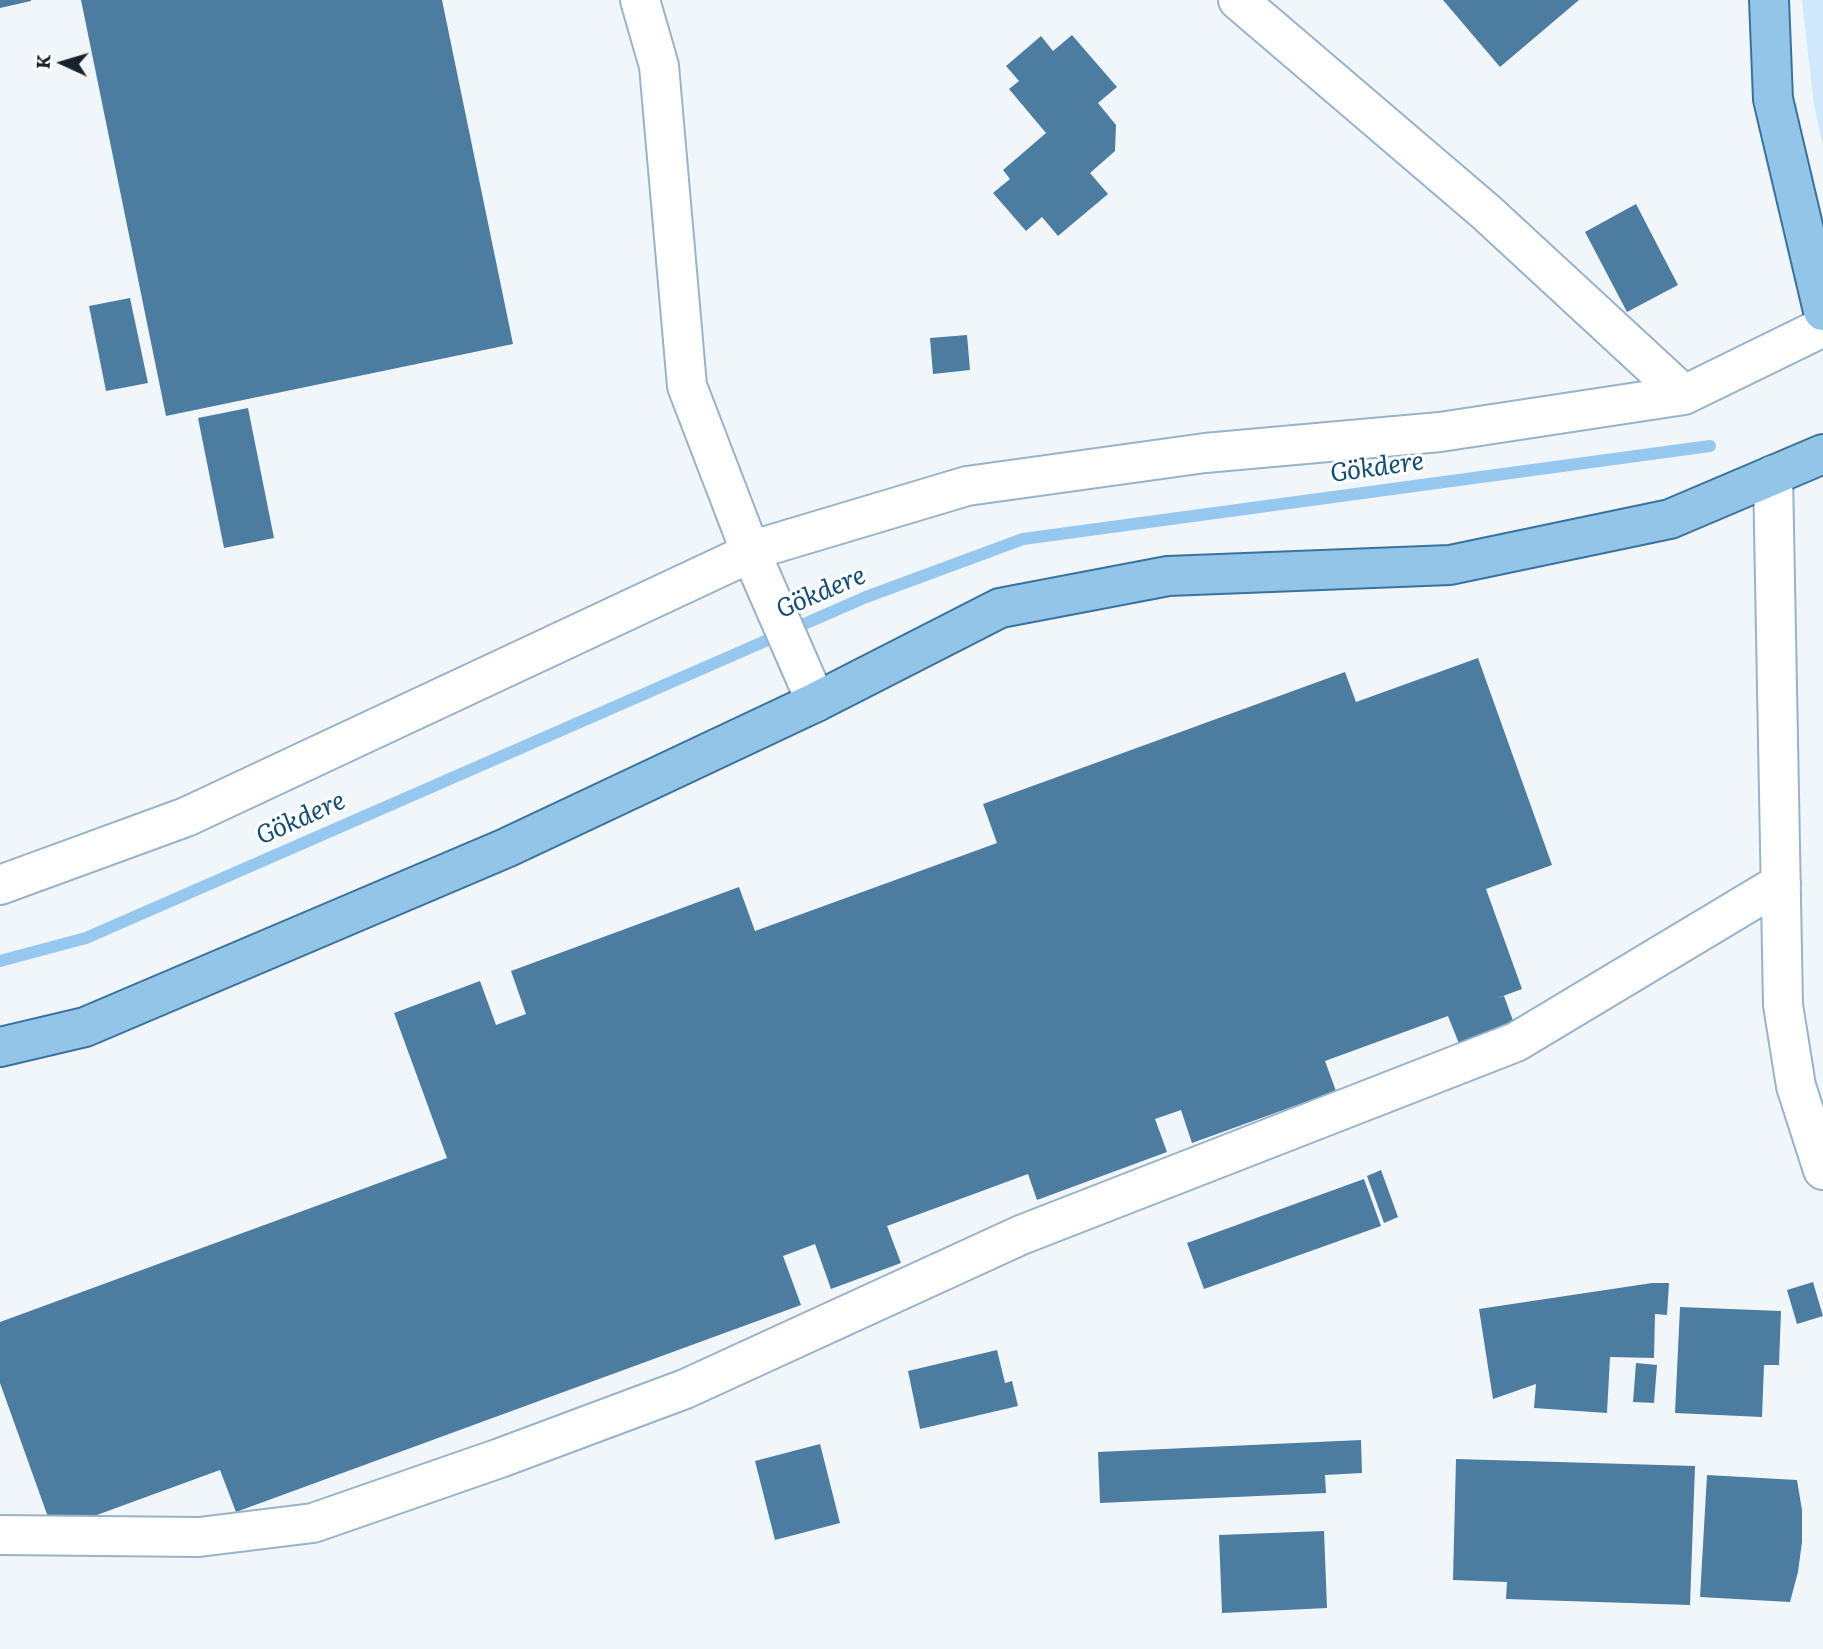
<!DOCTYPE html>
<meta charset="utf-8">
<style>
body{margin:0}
#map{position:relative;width:1823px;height:1649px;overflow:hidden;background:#f1f6fb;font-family:Literata,serif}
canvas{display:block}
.north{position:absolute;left:28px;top:28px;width:70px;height:70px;-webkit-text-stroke:5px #fff;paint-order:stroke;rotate:274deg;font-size:19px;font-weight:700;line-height:28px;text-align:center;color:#17222a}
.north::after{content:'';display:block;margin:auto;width:24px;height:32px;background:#17222a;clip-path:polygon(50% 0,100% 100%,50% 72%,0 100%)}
</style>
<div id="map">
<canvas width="1823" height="1649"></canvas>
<div class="north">K</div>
</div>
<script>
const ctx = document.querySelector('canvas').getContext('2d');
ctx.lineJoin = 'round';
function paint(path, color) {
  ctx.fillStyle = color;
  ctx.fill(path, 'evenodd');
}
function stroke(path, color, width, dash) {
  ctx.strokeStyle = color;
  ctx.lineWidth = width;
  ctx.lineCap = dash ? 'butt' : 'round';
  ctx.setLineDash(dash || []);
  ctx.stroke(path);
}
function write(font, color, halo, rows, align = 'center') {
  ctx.font = font + ' Literata,serif';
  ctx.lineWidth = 6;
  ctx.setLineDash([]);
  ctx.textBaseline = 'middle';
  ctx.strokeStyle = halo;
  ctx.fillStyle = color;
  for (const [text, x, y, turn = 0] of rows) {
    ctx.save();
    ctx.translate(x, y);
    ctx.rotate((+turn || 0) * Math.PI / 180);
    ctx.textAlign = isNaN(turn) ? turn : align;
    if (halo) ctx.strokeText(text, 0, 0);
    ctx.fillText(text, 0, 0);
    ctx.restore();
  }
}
paint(new Path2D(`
 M1802 0H1823V146L1814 105Z`), '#cfe8fc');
stroke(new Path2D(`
 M0 961 86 938 866 597 1023 539 1710 446`), '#96c8ef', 12);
paint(new Path2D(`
 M0 0H31V1L0 8Z
 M81 0H442L513 344 166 416Z
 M1443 0H1579L1500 67Z
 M1072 35 1117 87 1098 103 1116 125 1115 151 1090 173 1108 194 1058 236 1042 217 1026 231 993 193 1010 179 1003 170 1046 133 1009 89 1019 81 1006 66 1041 36 1053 51Z
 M1636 204 1678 285 1627 312 1585 232Z
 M130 298 148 383 106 391 89 306Z
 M967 335 970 370 933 374 930 338Z
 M248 408 274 538 224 548 198 418Z
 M1478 658 1552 865 1486 889 1522 989 1495 999 1504 996 1515 1026 1460 1046 1448 1016 1325 1061 1336 1091 1192 1143 1181 1110 1155 1119 1167 1152 1037 1200 1028 1174 887 1226 901 1263 831 1289 815 1244 783 1256 801 1305 236 1512 220 1470 53 1531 0 1383V1322L447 1158 394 1013 480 981 496 1025 526 1014 511 971 739 887 755 931 997 843 983 804 1345 672 1356 702Z
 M1381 1170 1398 1217 1384 1223 1367 1176Z
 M1364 1179 1381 1226 1204 1289 1187 1243Z
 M1813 1282 1823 1316 1797 1324 1787 1290Z
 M1652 1283H1669L1667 1315 1655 1314 1654 1358 1610 1357 1607 1413 1534 1408 1536 1384 1493 1399 1479 1309Z
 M1680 1307 1781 1311 1779 1365H1764L1762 1417 1675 1413Z
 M997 1350 1005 1383 1012 1381 1018 1406 920 1429 908 1371Z
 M1636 1363 1657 1365 1654 1403 1633 1402Z
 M1361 1440 1362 1473 1325 1475 1326 1493 1100 1503 1098 1452Z
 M820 1444 840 1523 775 1540 755 1461Z
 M1456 1459 1695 1466 1690 1605 1506 1599 1507 1582 1453 1580Z
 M1707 1475 1797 1480 1802 1510V1542L1798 1572 1790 1602 1700 1597Z
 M1324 1531 1327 1608 1222 1613 1219 1535Z`), '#4c7ca0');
const minor = new Path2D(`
 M640 0 659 66 687 386 751 553 816 702
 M1238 0 1486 212 1684 395
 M1773 475 1783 1005 1796 1086 1823 1170
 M0 885 186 817 763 547 967 486 1205 453 1440 432 1684 395 1823 327
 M0 1535 199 1537 313 1523 500 1458 685 1389 1021 1235 1516 1042 1781 883`);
const major = new Path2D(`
 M1769 0 1773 99 1823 311
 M0 1047 85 1027 506 848 816 702 1000 608 1168 576 1450 565 1670 519 1823 454`);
stroke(minor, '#98b3ca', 42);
stroke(major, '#39739d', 42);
stroke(minor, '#fff', 38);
stroke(major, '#93c5e9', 38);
write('italic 26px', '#154e73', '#fff', [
 ["Gökdere",1377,468,-8],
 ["Gökdere",821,593,-23],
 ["Gökdere",301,819,-24]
]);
</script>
